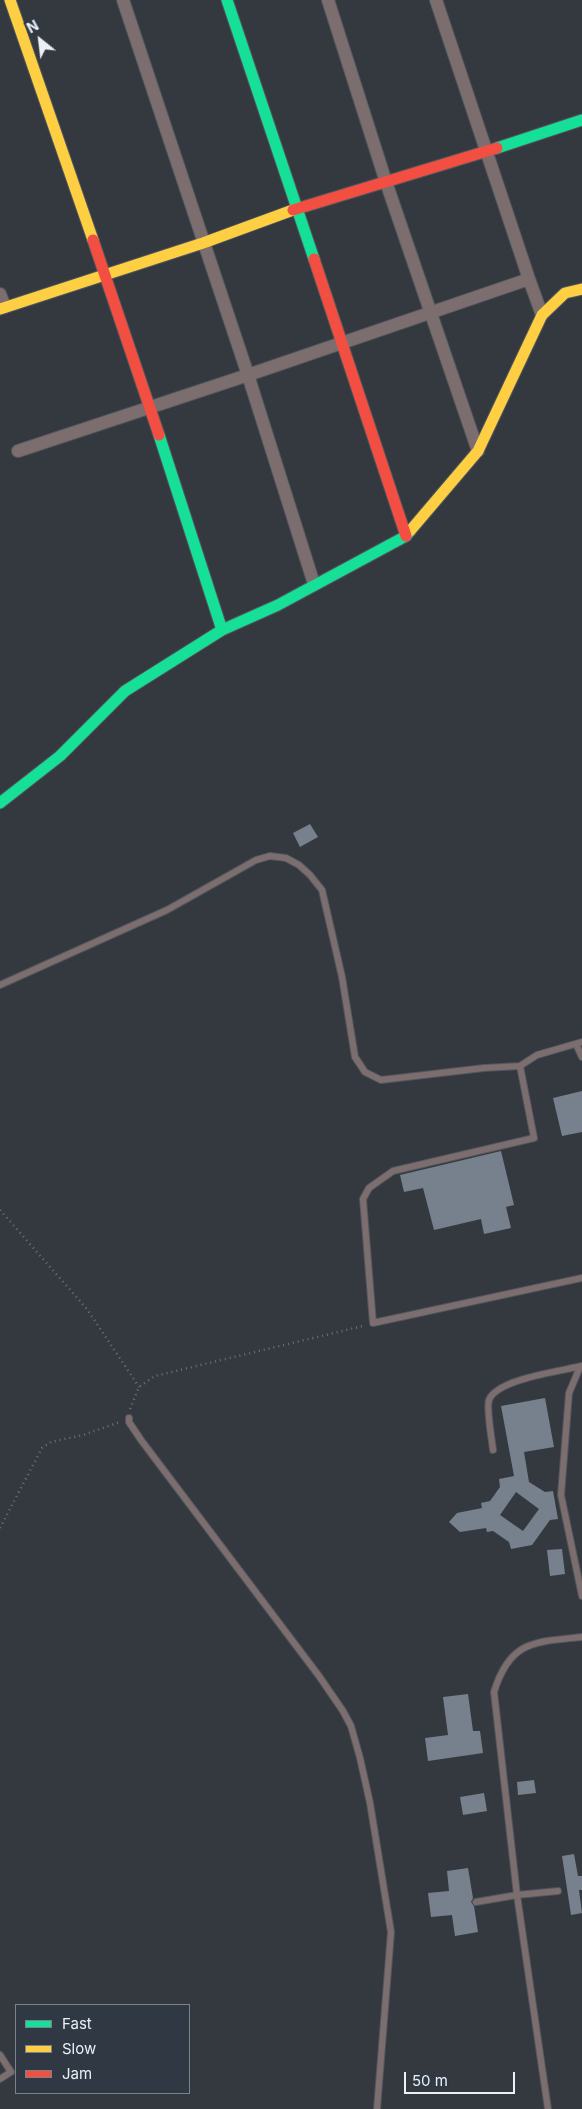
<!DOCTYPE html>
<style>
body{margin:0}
#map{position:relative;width:582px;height:2109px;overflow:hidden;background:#34393f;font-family:Inter,sans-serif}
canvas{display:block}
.legend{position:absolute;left:15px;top:2004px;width:175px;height:90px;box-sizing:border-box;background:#2f3843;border:1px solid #7a828b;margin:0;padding:6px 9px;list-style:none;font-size:15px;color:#ebf0f7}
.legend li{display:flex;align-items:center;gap:10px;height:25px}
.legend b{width:25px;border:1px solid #7a828b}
.north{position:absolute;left:15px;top:15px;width:50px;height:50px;-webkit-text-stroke:4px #2f3843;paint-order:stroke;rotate:331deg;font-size:14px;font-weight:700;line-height:20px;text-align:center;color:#ebf0f7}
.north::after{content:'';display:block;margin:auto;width:18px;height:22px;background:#ebf0f7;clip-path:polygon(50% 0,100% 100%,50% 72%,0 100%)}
.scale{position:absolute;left:404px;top:2072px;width:111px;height:22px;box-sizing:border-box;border:2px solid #ebf0f7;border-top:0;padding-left:6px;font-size:15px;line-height:18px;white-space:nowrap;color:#ebf0f7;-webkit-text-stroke:4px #2f3843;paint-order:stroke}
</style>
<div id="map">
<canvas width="582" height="2109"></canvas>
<ul class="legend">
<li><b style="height:6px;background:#16e098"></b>Fast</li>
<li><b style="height:6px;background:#ffcf43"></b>Slow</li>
<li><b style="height:6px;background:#f24e42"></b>Jam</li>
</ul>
<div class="north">N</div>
<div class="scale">50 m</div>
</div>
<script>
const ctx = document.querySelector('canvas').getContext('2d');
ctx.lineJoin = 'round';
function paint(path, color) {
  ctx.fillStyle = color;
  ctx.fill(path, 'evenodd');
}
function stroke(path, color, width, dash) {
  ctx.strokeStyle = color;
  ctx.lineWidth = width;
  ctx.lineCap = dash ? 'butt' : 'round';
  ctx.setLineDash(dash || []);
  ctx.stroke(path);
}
paint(new Path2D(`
 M310 824 318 837 300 847 293 833Z
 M582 1091V1132L562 1136 553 1098Z
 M501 1151 514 1205 506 1207 511 1228 484 1234 481 1219 434 1230 423 1188 404 1192 400 1175Z
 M545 1398 554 1447 524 1452 529 1482 545 1492 553 1491 558 1519 550 1520 532 1545 511 1549 509 1542 493 1531 487 1532 486 1528 460 1532 449 1522 457 1513 482 1508 481 1503 490 1501 500 1487 499 1479 514 1476 501 1406ZM516 1492 539 1509 523 1531 500 1515Z
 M562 1549 565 1574 550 1576 547 1550Z
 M468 1694 473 1731H480L483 1753 428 1761 425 1738 448 1735 443 1697Z
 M534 1780 536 1793 518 1795 517 1782Z
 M484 1793 487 1811 463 1815 460 1797Z
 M574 1854 578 1876H582V1890H579L582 1913 571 1915 562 1856Z
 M468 1868 473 1898 471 1902 474 1906 478 1932 455 1936 452 1915 431 1917 428 1893 449 1891 447 1871Z`), '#77808d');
const lane = new Path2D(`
 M0 985 167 910 256 860 270 856 286 858 299 865 310 875 322 890 342 977 355 1057 365 1072 381 1080 484 1068 520 1066 537 1055 582 1042
 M576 1044 582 1057
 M520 1066 534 1138 393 1171 369 1188 363 1199 373 1323 582 1278
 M580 1367 569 1393 561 1495 582 1596
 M129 1418V1422L141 1440 319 1676 343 1711 351 1726 360 1758 370 1803 391 1932 377 2109
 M493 1450C492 1440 486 1408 489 1400 497 1379 561 1371 582 1366
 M476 1902 517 1895 558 1891
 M0 2055 11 2072 0 2079
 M548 2109 517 1895 494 1692C510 1640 535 1642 582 1637`);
const street = new Path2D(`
 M123 0 248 375 314 584
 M328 0 386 182 478 451
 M436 0 529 279 542 315
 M0 294 5 307
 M18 451 248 375 529 279`);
const fast = new Path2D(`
 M227 0 314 259
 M497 148 582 120
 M159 435 222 630
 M0 803 60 756 125 691 222 630 278 605 406 536 410 531`);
const slow = new Path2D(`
 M10 0 93 240
 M0 309 203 243 293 210
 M410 531 478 451 542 315 565 293 582 289`);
const jam = new Path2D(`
 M293 210 497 148
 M93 240 159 435
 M314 259 406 536`);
stroke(lane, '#52565c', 8);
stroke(street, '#52565c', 14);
stroke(fast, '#52565c', 13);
stroke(slow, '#52565c', 13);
stroke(jam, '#52565c', 13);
stroke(new Path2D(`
 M0 1210 87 1309 139 1387
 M130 1409 139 1387 155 1376 363 1326
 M0 1528 42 1448 51 1442 83 1435 120 1422`), '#756f70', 2.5, [1, 4]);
stroke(lane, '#7c6e6e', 6);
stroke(street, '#7c6e6e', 12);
stroke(fast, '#16e098', 11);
stroke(slow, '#ffcf43', 11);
stroke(jam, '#f24e42', 11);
</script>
